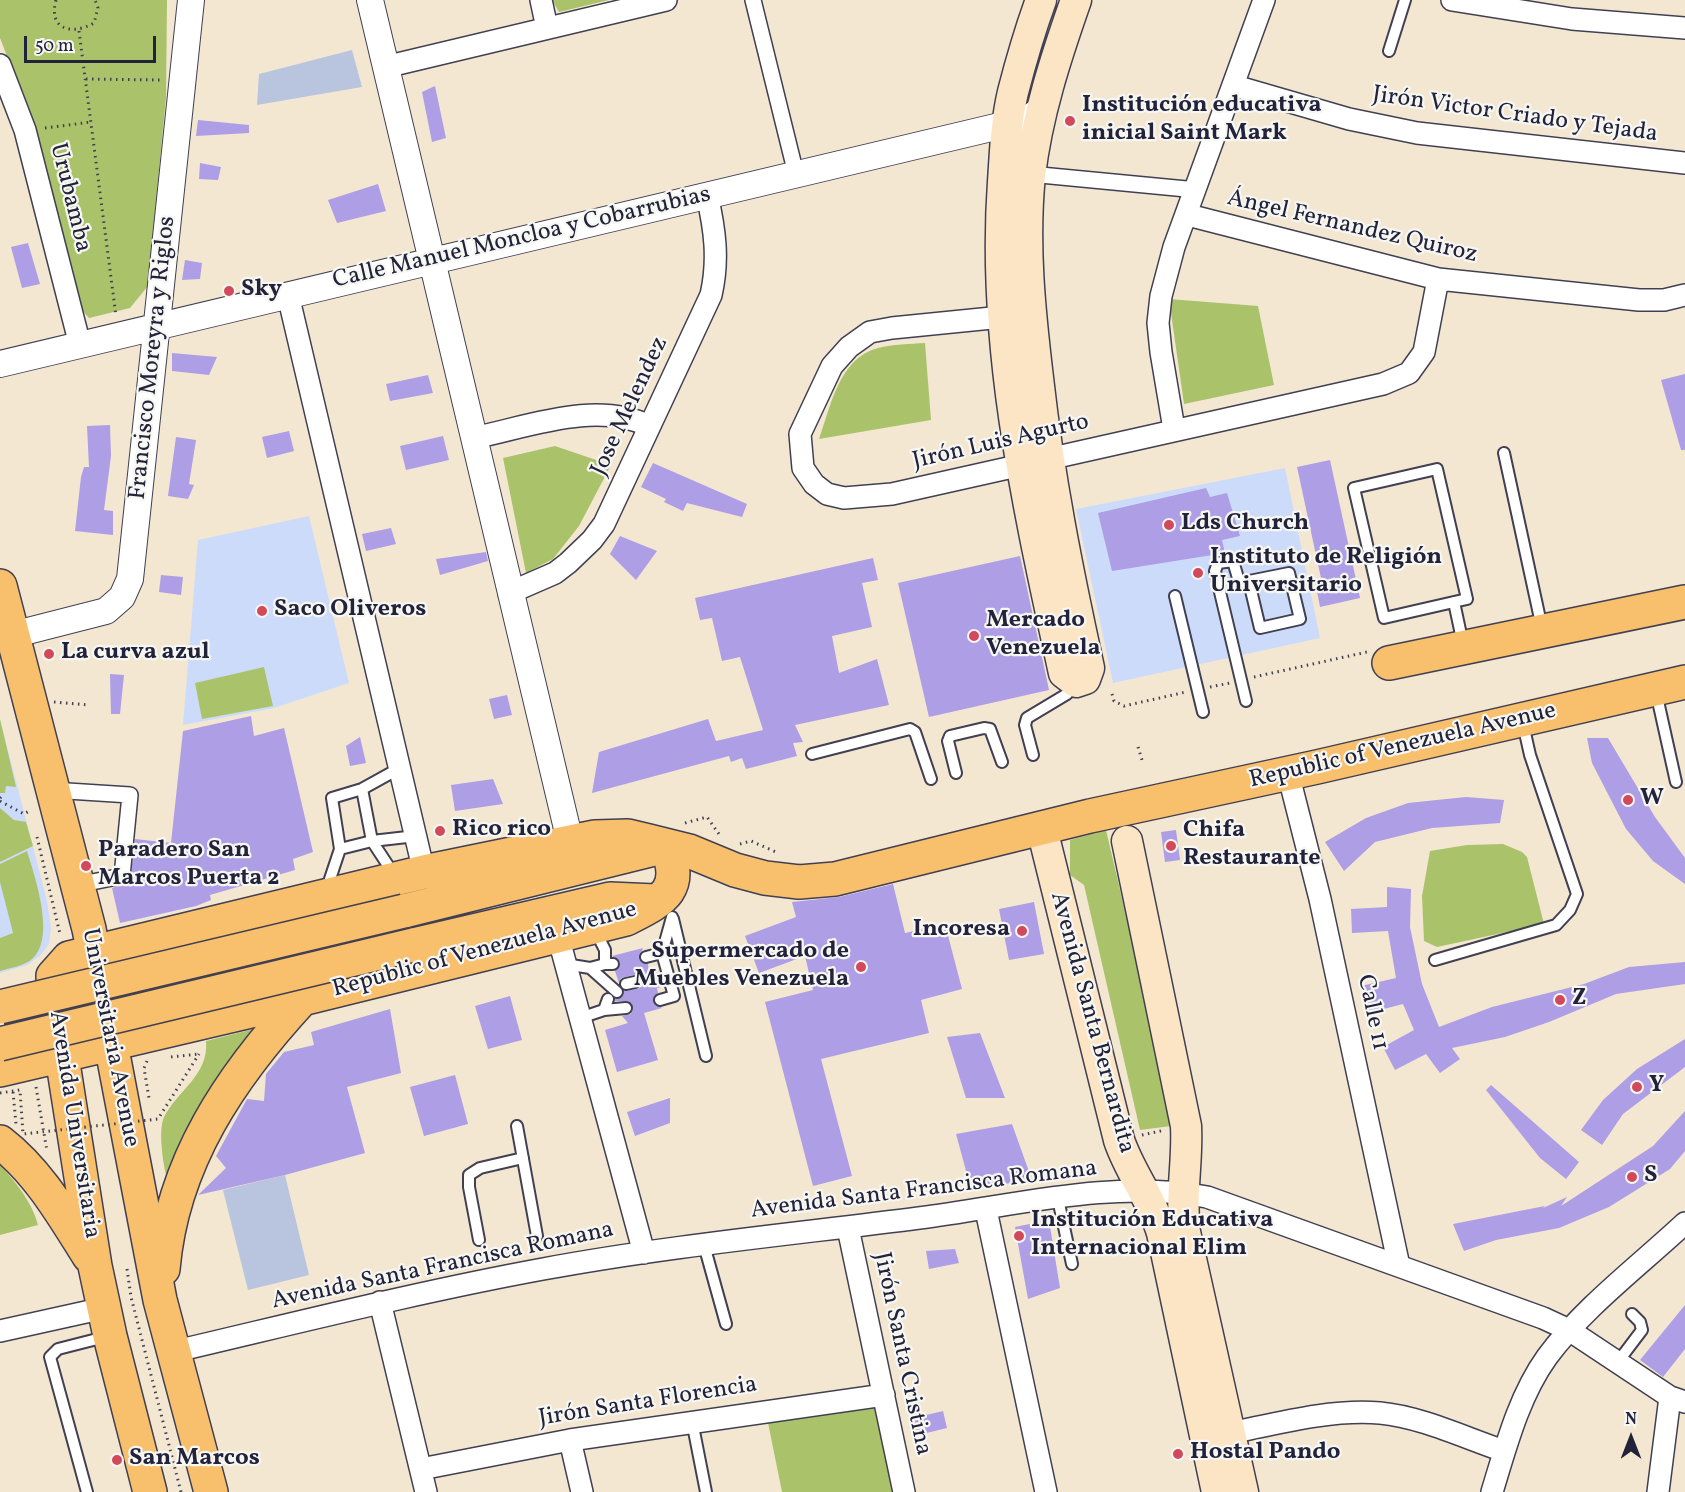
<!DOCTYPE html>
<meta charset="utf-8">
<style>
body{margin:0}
#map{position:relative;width:1685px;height:1492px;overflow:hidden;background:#f3e7d2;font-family:Vollkorn,serif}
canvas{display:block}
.north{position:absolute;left:1601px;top:1408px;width:60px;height:60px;-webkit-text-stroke:4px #f6f6f2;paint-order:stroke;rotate:0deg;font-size:16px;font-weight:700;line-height:24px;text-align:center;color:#22223b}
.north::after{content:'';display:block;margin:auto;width:21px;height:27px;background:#22223b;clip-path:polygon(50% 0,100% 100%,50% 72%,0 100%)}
.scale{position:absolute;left:24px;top:36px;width:132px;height:27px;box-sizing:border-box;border:3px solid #22223b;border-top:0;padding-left:8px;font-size:18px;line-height:21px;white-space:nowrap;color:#22223b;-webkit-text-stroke:4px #f6f6f2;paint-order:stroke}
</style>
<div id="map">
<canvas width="1685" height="1492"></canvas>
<div class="north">N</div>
<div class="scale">50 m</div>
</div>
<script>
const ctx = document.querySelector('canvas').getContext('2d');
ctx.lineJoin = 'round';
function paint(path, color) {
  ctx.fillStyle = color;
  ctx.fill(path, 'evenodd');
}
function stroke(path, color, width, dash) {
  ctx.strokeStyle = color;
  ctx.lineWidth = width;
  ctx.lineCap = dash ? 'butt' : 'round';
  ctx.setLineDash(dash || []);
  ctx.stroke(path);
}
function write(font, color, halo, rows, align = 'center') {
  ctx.font = font + ' Vollkorn,serif';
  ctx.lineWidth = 4.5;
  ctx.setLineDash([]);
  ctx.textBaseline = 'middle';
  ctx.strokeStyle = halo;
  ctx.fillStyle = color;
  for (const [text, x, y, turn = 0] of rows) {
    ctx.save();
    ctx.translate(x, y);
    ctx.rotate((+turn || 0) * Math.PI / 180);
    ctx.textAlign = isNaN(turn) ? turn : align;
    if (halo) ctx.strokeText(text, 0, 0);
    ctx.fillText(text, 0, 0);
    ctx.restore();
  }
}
paint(new Path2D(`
 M1285 468 1320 638 1113 683 1076 509Z
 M309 516 349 683 274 708 183 725 198 540Z
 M0 719 47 901 51 928 49 944 40 956 27 965 0 973Z`), '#cddbfa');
paint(new Path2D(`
 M352 50 362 87 257 105 259 74Z
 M285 1175 309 1275 248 1290 223 1190Z`), '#b9c5de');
paint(new Path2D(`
 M0 0H167L166 97 148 286 130 308 89 318 80 308 35 129 0 38Z
 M552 0H609L559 12Z
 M1169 299 1258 306 1274 385 1184 404Z
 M925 343 931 420 819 439C831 406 839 358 878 348 893 344 910 344 925 343Z
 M555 446 611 465 579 526 553 559 526 573 503 458Z
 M264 667 273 706 202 719 195 683Z
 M0 719 16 787 6 786 5 793H0Z
 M0 808 14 820 26 822 33 846 0 862Z
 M1106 830 1173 1116 1171 1126 1140 1130 1084 885 1070 875V840Z
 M1503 844 1522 852 1527 857 1544 924 1437 947 1424 941 1422 896 1430 851 1467 845Z
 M27 851C35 877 57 940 31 960 23 966 10 968 0 971V938L13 933 0 882V864Z
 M258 1028 167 1178C163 1165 158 1130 164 1117 178 1090 209 1075 206 1041Z
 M0 1165C16 1182 32 1202 38 1225L0 1235Z
 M876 1401 896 1492H782L766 1413Z`), '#aac36a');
paint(new Path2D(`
 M435 86 446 138 432 142 422 92Z
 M198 120 249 125V133L196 136Z
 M200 163 221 167 218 180 199 179Z
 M378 184 386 211 337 223 328 200Z
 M28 243 40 284 22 288 11 247Z
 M185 260 202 263 200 279 182 280Z
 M172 353 217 357 209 375 172 371Z
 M1685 374V450H1681L1661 380Z
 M428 375 433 393 390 401 386 384Z
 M110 425 111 456 104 510 113 511V535L75 531 81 477 84 467H89L87 426Z
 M289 431 294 451 267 458 262 437Z
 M443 436 449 460 406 470 400 446Z
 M176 437 196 440 189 484 194 485 188 499 168 496Z
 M1330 460 1360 598 1320 607 1315 581 1321 578 1297 467Z
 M653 463 747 504 742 517 687 503 683 511 664 502 666 499 641 487Z
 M1206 488 1210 497 1227 493 1240 536 1222 540 1225 553 1112 571 1098 513Z
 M391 528 396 544 366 551 362 534Z
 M620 536 657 551 636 580 610 554Z
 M486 552 488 561 440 575 436 559Z
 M1020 556 1049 690 929 717 898 583Z
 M873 558 878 580 862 583 872 627 832 636 839 673 877 659 889 705 795 725 803 742 793 743 797 756 746 769 742 758 731 762 729 756 592 793 599 752 708 719 716 741 763 730 740 657 722 661 712 618 700 620 695 598Z
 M161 575 183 577 181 595 159 592Z
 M110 674 124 675 120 714H111Z
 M507 695 512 715 494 719 489 699Z
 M251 716 254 736 284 728 313 852 293 859 295 870 210 895 211 900 196 906 120 923 112 888 130 882 135 839 171 843 183 731Z
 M360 737 366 763 350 766 346 746Z
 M1587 738H1608L1655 817 1685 858V884L1653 861 1626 829 1592 763Z
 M493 779 503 804 455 811 451 785Z
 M1466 797 1504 800 1500 823 1432 828 1375 842 1344 871 1325 842 1366 818 1408 803Z
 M1176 830 1180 860 1165 862 1161 832Z
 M893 884 905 933 945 924 962 989 921 1000 929 1033 821 1059 852 1176 813 1186 765 1002 813 990 805 956 759 973 745 936 796 917 792 902 839 897Z
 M1387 887 1411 889 1410 927 1422 984 1439 1027 1492 1007 1584 984 1629 967 1685 962V984L1616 994 1549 1022 1505 1037 1452 1048 1460 1059 1440 1073 1426 1054 1395 1070 1383 1047 1414 1030 1403 1004 1368 1013 1361 986 1396 978 1388 931 1352 933 1351 909 1387 907Z
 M1034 902 1044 954 1009 960 999 909Z
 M643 948 639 959 648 964 649 971 656 969 661 987 657 988 658 993 653 1001 662 1008 644 1013 658 1060 617 1072 605 1030 628 1023 622 1016 631 1014 632 1004 626 1001H615V999L622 997 624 991 640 988 642 981 640 977 633 975 621 978 619 983 615 971 620 963 612 956Z
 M510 996 522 1040 488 1049 475 1006Z
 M390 1009 401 1073 347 1087 365 1153 285 1175 198 1195 226 1168 216 1156 247 1099 264 1101 266 1074 284 1052 314 1045 311 1032Z
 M980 1033 1005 1098H966L947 1037Z
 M1685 1039V1067L1623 1114 1602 1145 1581 1130 1603 1100 1637 1069Z
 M455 1075 468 1124 424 1136 410 1087Z
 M1491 1085 1579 1162 1566 1179 1540 1158 1486 1090Z
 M670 1098V1123L635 1136 627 1112Z
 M1685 1111V1151L1670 1169 1609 1207 1559 1228 1496 1240 1464 1251 1453 1224 1545 1206 1543 1208 1567 1197 1561 1206 1653 1146Z
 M1012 1124 1032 1180 971 1189 956 1134Z
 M1049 1220 1060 1288 1028 1299 1015 1227Z
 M955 1249 959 1263 929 1269 926 1251Z
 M1685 1305V1349L1663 1377 1640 1360Z
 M943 1411 947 1428 914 1436 909 1419Z`), '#ad9ee5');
const service = new Path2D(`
 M1389 51 1405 0
 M1504 453 1542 628
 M1437 469 1467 599 1384 618 1354 488Z
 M1175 596 1203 712
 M1454 602 1463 644
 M1656 692 1676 782
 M1246 701 1215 571 1218 563 1233 561 1238 578 1244 582 1289 573 1300 619 1260 628 1249 582
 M812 754 910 729 915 732 931 779
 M1033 755 1025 725 1027 718 1067 694
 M956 773 948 741 950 736 984 728 990 729 1002 762
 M362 789 372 841 416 836
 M340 849 372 841 393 873
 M326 891 340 849 332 798 362 789 400 768
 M673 919 706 1056
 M595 930 605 950V964H613
 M646 957 662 953
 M1435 960 1556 925 1570 910 1577 894 1530 755 1523 724
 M565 964 590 968 605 964
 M590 968 617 992
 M626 984 635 982
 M660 1000 674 996 662 953 672 917
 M604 1010 626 1008
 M580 1018 604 1010 608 999
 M517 1126 537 1236
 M1058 1199 1072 1264
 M479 1240 469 1187V1175L480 1168 523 1158
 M704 1245 726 1324
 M1617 1363 1642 1330 1640 1322 1632 1314
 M692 1421 706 1492
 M87 1492 50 1357 58 1349 105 1337`);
const pedestrian = new Path2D(`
 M753 0 796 174
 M1030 174 1197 190
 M52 790 130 795 122 876 77 885`);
const minor = new Path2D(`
 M541 0 547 28
 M1452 0 1572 19 1685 28
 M0 65 25 130 80 345
 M385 67 666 0
 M1235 86 1349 119 1417 133 1685 163
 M1188 215 1438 279 1639 300H1664L1685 295
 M288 295 424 872
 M1002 317 892 328 870 332 849 347 832 366 800 434 803 468 814 484 827 494 844 498 892 494 1383 384 1409 373 1424 352 1438 279
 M1174 429 1161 352 1158 323 1161 296 1174 247 1264 0
 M473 438C528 427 596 400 649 426
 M509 593 555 573 568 563 592 540 604 524 711 295C719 260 715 230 707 195
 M1288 773 1320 899 1399 1266
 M558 936 644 1253
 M986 1210 1046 1492
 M848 1228 904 1492
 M380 1302 426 1492
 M0 1331 104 1308
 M172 1352C296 1323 418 1292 543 1269 667 1246 794 1234 919 1218 1014 1206 1112 1179 1207 1197L1543 1318 1569 1330 1670 1397 1685 1402
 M1230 1433C1279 1423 1330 1409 1380 1413 1422 1417 1465 1438 1504 1451
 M570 1440 582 1492
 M421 1469 570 1440 884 1395
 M1492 1492C1506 1446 1519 1396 1547 1357 1583 1308 1640 1265 1685 1223
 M1658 1492 1670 1397`);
const tertiary = new Path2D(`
 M370 0 570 841
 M0 364 1008 124 1032 116 1042 109
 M12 635 106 611 122 597 130 579 191 0`);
const secondary = new Path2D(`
 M1041 0C1030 30 1021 61 1013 92 1006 121 1005 152 1003 182 991 348 1029 512 1064 673L1076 682 1085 679 1089 668C1068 572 1049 477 1038 378 1030 311 1023 243 1030 175 1037 115 1056 57 1076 0
 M1042 829 1119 1140C1130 1173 1152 1199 1162 1233L1217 1492
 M1127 841 1186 1126C1188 1162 1180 1195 1185 1232L1243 1492`);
const primary = new Path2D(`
 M0 586 89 929 160 1300 211 1492
 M1389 663 1685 602
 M404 911 658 848
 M413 945 610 899 655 901
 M0 1070 302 999 626 919C661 901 686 891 666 846
 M0 1142C39 1172 63 1215 89 1256
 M163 1269C172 1162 231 1076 302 999
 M150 1492 110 1336 95 1266 54 1006 53 976 69 958 424 872 595 837 628 836 649 841 689 851 735 870 765 878 799 882 835 879 1090 816 1317 767 1685 682`);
stroke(service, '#414052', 14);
stroke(pedestrian, '#414052', 18);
stroke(minor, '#414052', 24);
stroke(tertiary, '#414052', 28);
stroke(secondary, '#414052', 33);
stroke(primary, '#414052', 36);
stroke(new Path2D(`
 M56 0C48 29 71 36 94 23L98 8 95 0
 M79 31 116 316
 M86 79 162 80
 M45 128 91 122
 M1254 677 1367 652
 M1210 687 1230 683
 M1112 694 1114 701 1124 706 1186 692
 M54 702 89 705
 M1138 747 1142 760
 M0 798 2 796
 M0 801 24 814 31 810
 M685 823 707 817 721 837
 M37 837 60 934
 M740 844 751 841 776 852
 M171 1057 199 1054
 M147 1061 144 1068 149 1098
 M36 1087 47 1151
 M13 1092 16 1124
 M1142 1135 1165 1130
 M127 1269 131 1297 181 1492`), '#414052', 3, [1.5, 4.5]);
stroke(service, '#fff', 10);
stroke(pedestrian, '#fff', 15);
stroke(minor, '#fff', 21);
stroke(tertiary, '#fff', 26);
stroke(secondary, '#fce5c4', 30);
stroke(primary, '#f8bf6c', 33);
const primaryBridge = new Path2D(`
 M0 1007 404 911
 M0 1044 413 945`);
stroke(primaryBridge, '#414052', 36, []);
stroke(new Path2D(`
 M0 1093 20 1090 23 1134 158 1119 199 1054`), '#414052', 3, [1.5, 4.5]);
stroke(primaryBridge, '#f8bf6c', 33);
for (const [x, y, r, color] of [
 [1070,121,6,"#d1495b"],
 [229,291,6,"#d1495b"],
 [1169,525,6,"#d1495b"],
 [1198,573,6,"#d1495b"],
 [262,611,6,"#d1495b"],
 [974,636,6,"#d1495b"],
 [49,654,6,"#d1495b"],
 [1628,800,6,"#d1495b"],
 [440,831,6,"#d1495b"],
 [1171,846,6,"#d1495b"],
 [86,866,6,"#d1495b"],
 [1022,931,6,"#d1495b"],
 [861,967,6,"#d1495b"],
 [1560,1000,6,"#d1495b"],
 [1637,1087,6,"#d1495b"],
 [1632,1177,6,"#d1495b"],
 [1019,1236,6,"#d1495b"],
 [1178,1454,6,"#d1495b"],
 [117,1460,6,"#d1495b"]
]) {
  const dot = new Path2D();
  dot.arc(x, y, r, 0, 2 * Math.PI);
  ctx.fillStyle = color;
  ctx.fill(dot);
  stroke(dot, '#f6f6f2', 2);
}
write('bold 24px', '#22223b', '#f6f6f2', [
 ["Institución educativa",1082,107],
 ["inicial Saint Mark",1082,135],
 ["Sky",241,291],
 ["Lds Church",1181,525],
 ["Instituto de Religión",1210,559],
 ["Universitario",1210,587],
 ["Saco Oliveros",274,611],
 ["Mercado",986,622],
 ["Venezuela",986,650],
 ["La curva azul",61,654],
 ["W",1640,800],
 ["Rico rico",452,831],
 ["Chifa",1183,832],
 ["Restaurante",1183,860],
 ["Paradero San",98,852],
 ["Marcos Puerta 2",98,880],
 ["Incoresa",1010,931,"right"],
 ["Supermercado de",849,953,"right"],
 ["Muebles Venezuela",849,981,"right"],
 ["Z",1572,1000],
 ["Y",1649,1087],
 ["S",1644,1177],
 ["Institución Educativa",1031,1222],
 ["Internacional Elim",1031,1250],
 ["Hostal Pando",1190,1454],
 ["San Marcos",129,1460]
], 'left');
write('24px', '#22223b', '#f6f6f2', [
 ["Jirón Victor Criado y Tejada",1515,116,8],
 ["Urubamba",69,198,76],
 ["Ángel Fernandez Quiroz",1352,228,13],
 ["Calle Manuel Moncloa y Cobarrubias",522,239,-13],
 ["Francisco Moreyra y Riglos",154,358,-84],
 ["Jose Melendez",631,407,-65],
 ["Jirón Luis Agurto",1001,443,-13],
 ["Republic of Venezuela Avenue",1403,747,-13],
 ["Republic of Venezuela Avenue",485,951,-15],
 ["Calle 11",1371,1013,78],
 ["Avenida Santa Bernardita",1091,1023,75],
 ["Universitaria Avenue",109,1038,79],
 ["Avenida Universitaria",73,1125,81],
 ["Avenida Santa Francisca Romana",924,1191,-7],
 ["Avenida Santa Francisca Romana",443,1267,-12],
 ["Jirón Santa Cristina",901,1354,78],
 ["Jirón Santa Florencia",648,1403,-9]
]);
</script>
